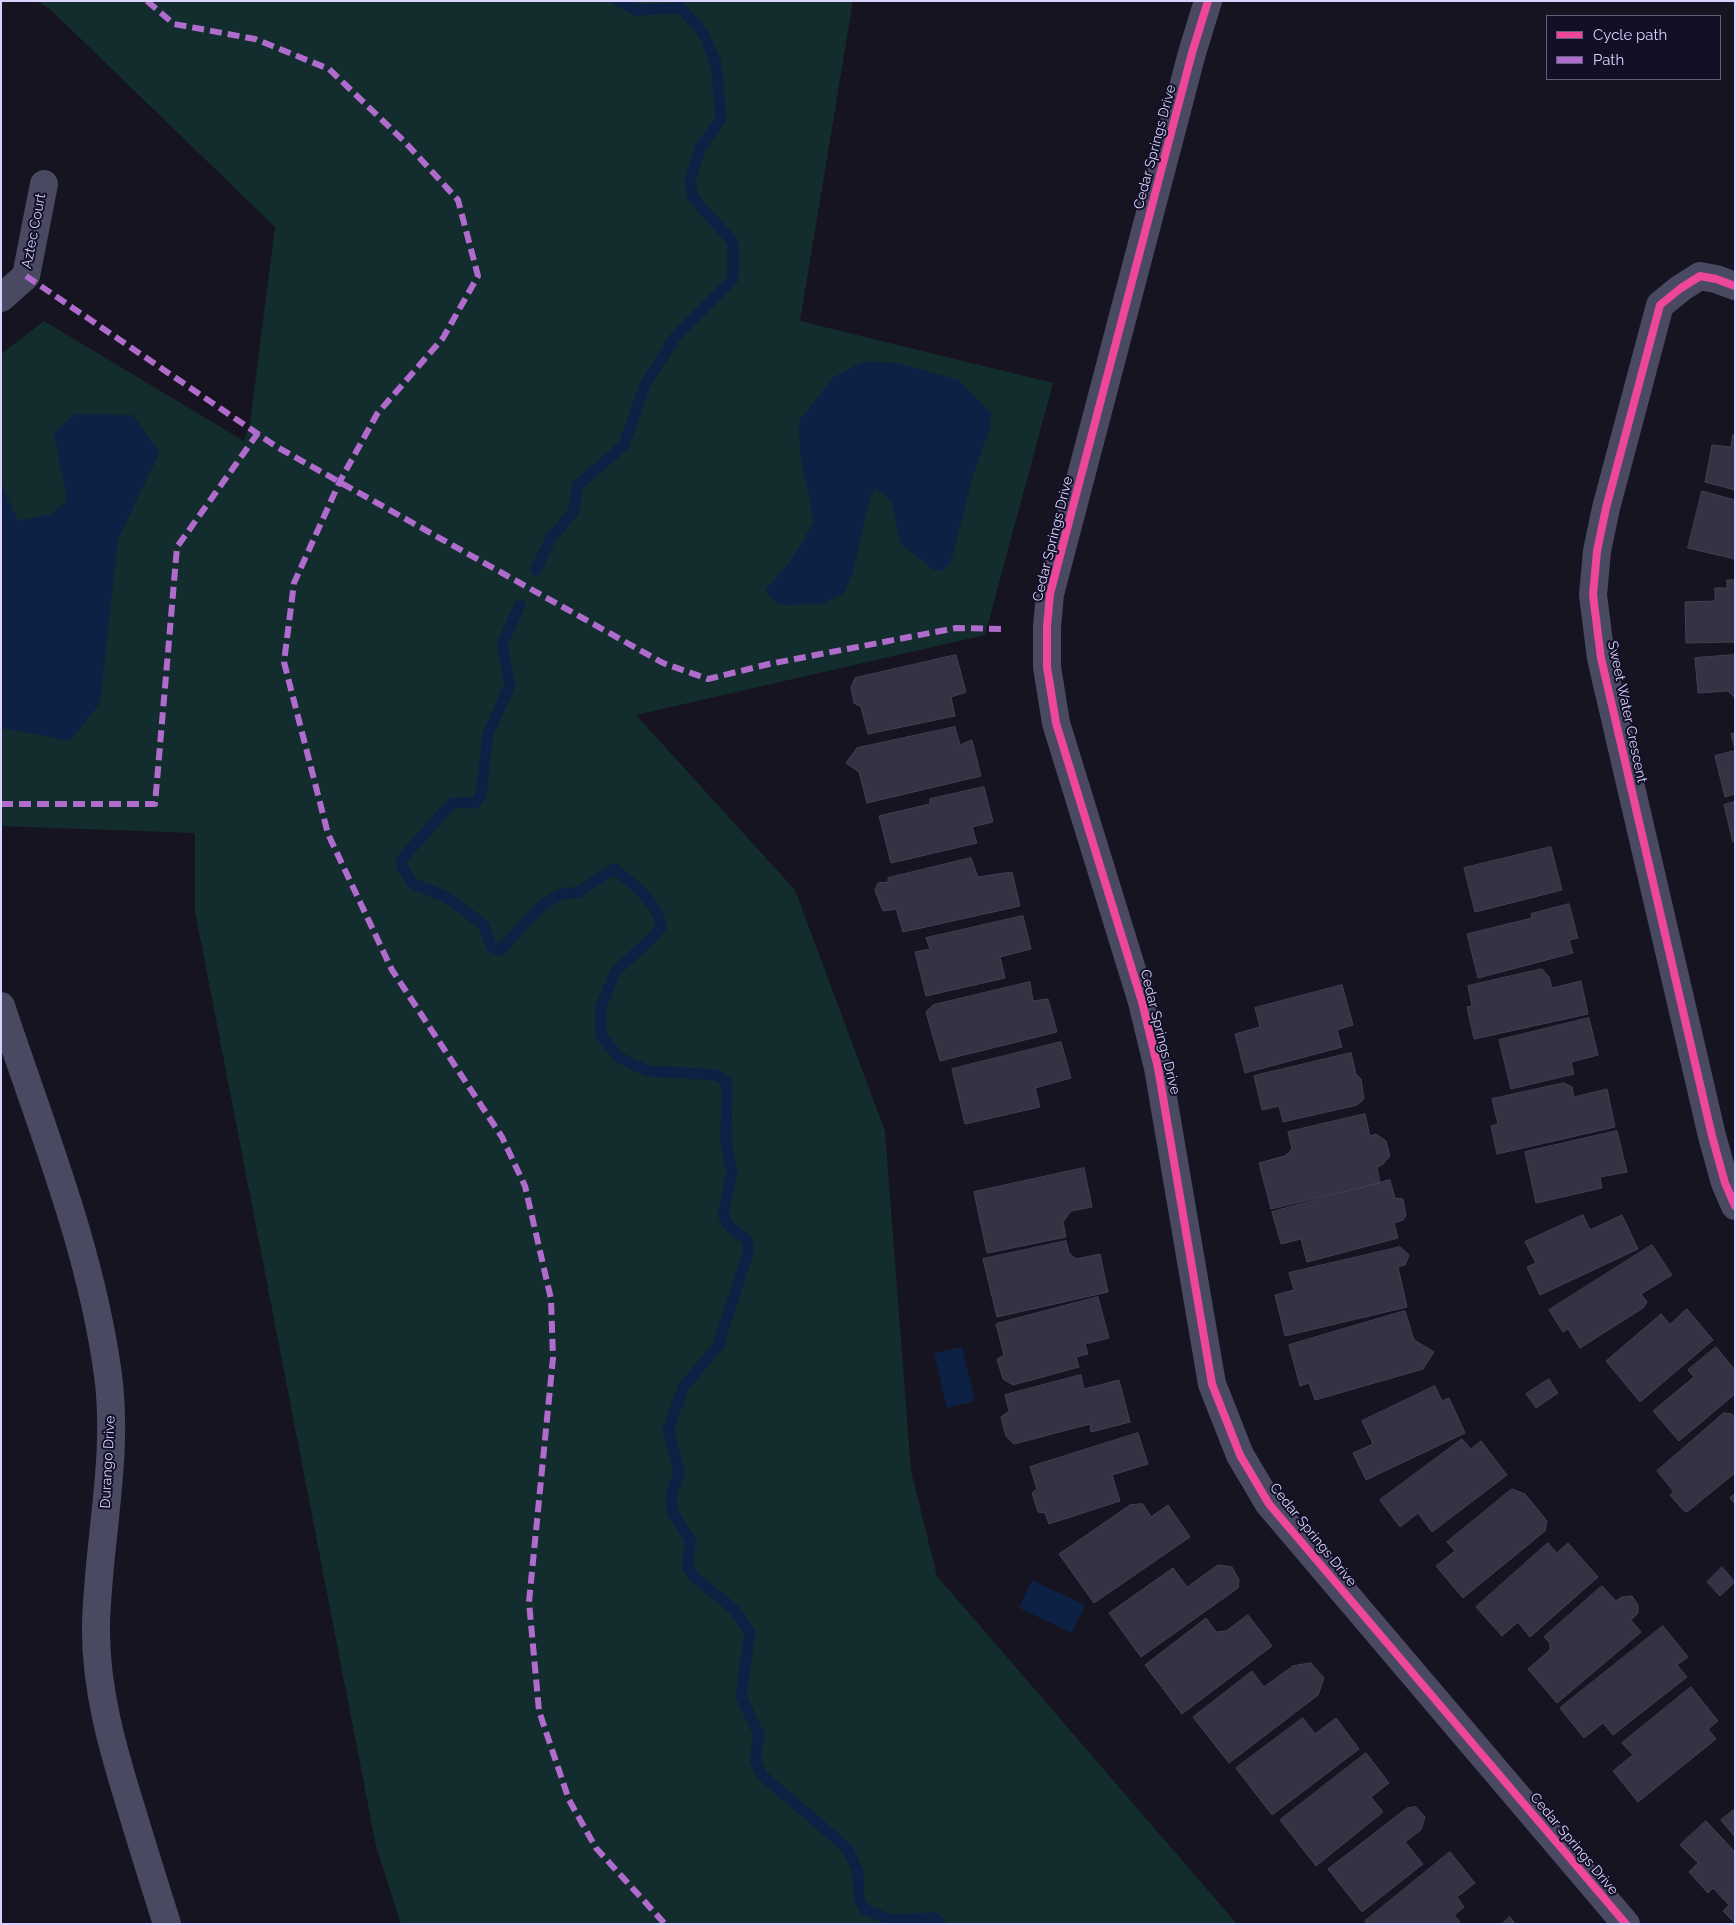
<!DOCTYPE html>
<style>
body{margin:0}
#map{position:relative;width:1736px;height:1925px;overflow:hidden;background:#161421;font-family:Raleway,sans-serif}
canvas{display:block}
.frame{position:absolute;inset:0;border:2px solid #d9d4ff;pointer-events:none}
.legend{position:absolute;left:1546px;top:15px;width:175px;height:65px;box-sizing:border-box;background:#130f26;border:1px solid #625e7d;margin:0;padding:6px 9px;list-style:none;font-size:15px;color:#d9d4ff}
.legend li{display:flex;align-items:center;gap:10px;height:25px}
.legend b{width:25px;border:1px solid #625e7d}
</style>
<div id="map">
<canvas width="1736" height="1925"></canvas>
<div class="frame"></div>
<ul class="legend">
<li><b style="height:6px;background:#ed469a"></b>Cycle path</li>
<li><b style="height:6px;background:#b06ccc"></b>Path</li>
</ul>
</div>
<script>
const ctx = document.querySelector('canvas').getContext('2d');
ctx.lineJoin = 'round';
function paint(path, color) {
  ctx.fillStyle = color;
  ctx.fill(path, 'evenodd');
}
function stroke(path, color, width, dash) {
  ctx.strokeStyle = color;
  ctx.lineWidth = width;
  ctx.lineCap = dash ? 'butt' : 'round';
  ctx.setLineDash(dash || []);
  ctx.stroke(path);
}
function write(font, color, halo, rows, align = 'center') {
  ctx.font = font + ' Raleway,sans-serif';
  ctx.lineWidth = 4;
  ctx.setLineDash([]);
  ctx.textBaseline = 'middle';
  ctx.strokeStyle = halo;
  ctx.fillStyle = color;
  for (const [text, x, y, turn = 0] of rows) {
    ctx.save();
    ctx.translate(x, y);
    ctx.rotate((+turn || 0) * Math.PI / 180);
    ctx.textAlign = isNaN(turn) ? turn : align;
    if (halo) ctx.strokeText(text, 0, 0);
    ctx.fillText(text, 0, 0);
    ctx.restore();
  }
}
paint(new Path2D(`
 M38 1H853L800 321 1053 383 985 635 636 715 795 890 885 1131 911 1471 937 1576 1237 1924H401L376 1846 195 911V833L1 826V354L44 321 244 441 250 423 275 227 53 12Z`), '#132c2d');
paint(new Path2D(`
 M862 362 898 363 958 380 991 413 990 428 973 475 951 562 944 570H934L901 544 892 502 877 489 871 494 852 576 845 592 824 604 779 605 765 590 789 563 814 522 800 456 799 421 834 377Z
 M76 414 133 415 160 452 118 539 100 703 70 741 1 728V484L18 521 51 514 67 501 54 432Z
 M962 1347 975 1401 947 1408 934 1353Z
 M1032 1580 1085 1605 1072 1633 1019 1608Z`), '#0d2144');
stroke(new Path2D(`
 M536 570 551 538 573 512 578 485 624 445 645 385 675 337 733 279V242L693 198 690 182 700 148 721 119 716 63 703 33 681 8 637 10 618 1
 M520 605 502 644 510 685 488 734 481 794 475 803H452L401 860 403 868 413 884 444 896 483 924 492 947 500 950 543 905 559 895 579 892 614 869C632 882 660 904 661 927L652 938 616 971 601 1006V1035L618 1057 648 1071 715 1075 727 1081 726 1141 732 1172 723 1214 728 1225 746 1239 749 1249 718 1346 683 1388 668 1430 679 1472 671 1497 673 1513 690 1540 688 1567 694 1577 733 1608 750 1632 741 1696 759 1735 755 1760 762 1775 847 1848 858 1871 859 1899 864 1909 891 1920 935 1918 941 1924`), '#0d2144', 11);
const building = new Path2D(`
 M1733 435H1735V490L1705 482 1712 445 1731 447Z
 M1702 491 1735 500V559L1688 548Z
 M1727 580H1735V642L1686 643 1685 602 1715 601V588H1727Z
 M956 655 966 692 951 697 955 716 868 734 861 707 854 703 851 687 855 678Z
 M1735 655V698L1728 691 1698 693 1695 658Z
 M955 727 960 745 972 740 981 776 867 803 859 772 846 763 857 748Z
 M1735 733V750L1731 734Z
 M1735 751V794L1725 797 1715 756Z
 M984 787 993 822 972 827 977 843 891 863 879 816 930 804V799Z
 M1734 802 1735 841 1733 842 1724 805Z
 M1551 847 1562 890 1475 912 1464 868Z
 M971 858 978 877 1012 872 1020 906 903 932 896 909 883 911 880 904 875 890 878 883 888 882V878Z
 M1569 904 1578 938 1569 940 1573 953 1478 978 1467 934 1532 918 1531 914Z
 M1023 916 1031 949 1000 957 1005 978 926 996 915 952 930 949 926 938Z
 M1542 969 1549 977 1552 988 1581 981 1588 1014 1474 1039 1467 1007 1472 1006 1468 986Z
 M1030 982 1033 1001 1048 999 1057 1032 940 1061 926 1012 933 1005Z
 M1342 985 1353 1025 1337 1030 1342 1047 1245 1073 1235 1034 1260 1027 1255 1008Z
 M1589 1018 1598 1055 1571 1062 1574 1074 1511 1089 1499 1040Z
 M1061 1042 1071 1078 1035 1088 1040 1107 965 1124 952 1069Z
 M1351 1053 1356 1074 1361 1079 1364 1099 1357 1105 1283 1122 1279 1106 1262 1110 1254 1076Z
 M1564 1083 1572 1087 1574 1097 1607 1089 1615 1127 1497 1154 1491 1126 1498 1124 1492 1099Z
 M1365 1114 1370 1136 1376 1134 1386 1141 1390 1156 1382 1165 1377 1167 1380 1183 1271 1209 1259 1163 1285 1156 1292 1149 1288 1132Z
 M1617 1131 1627 1172 1600 1177 1602 1188 1536 1203 1525 1152Z
 M1084 1168 1092 1207 1071 1211 1063 1222 1066 1237 987 1253 974 1192Z
 M1390 1180 1395 1198 1403 1199 1406 1215 1403 1220 1394 1223 1398 1238 1307 1262 1301 1239 1281 1244 1272 1212Z
 M1583 1215 1590 1230 1622 1215 1638 1249 1540 1295 1527 1267 1536 1263 1525 1242Z
 M1066 1241 1069 1253 1076 1259 1100 1254 1108 1292 997 1317 983 1259Z
 M1652 1245 1672 1275 1641 1294 1647 1302 1643 1308 1580 1348 1568 1329 1563 1332 1549 1310Z
 M1400 1247 1409 1255 1405 1265 1398 1267 1407 1307 1285 1336 1275 1295 1294 1290 1289 1273Z
 M1098 1297 1109 1338 1085 1344 1088 1354 1076 1357 1079 1367 1013 1385 1003 1379 997 1359 1004 1355 996 1324Z
 M1687 1309 1713 1340 1640 1402 1606 1361 1661 1314 1670 1324Z
 M1405 1311 1414 1340 1434 1352 1423 1369 1315 1400 1309 1383 1300 1386 1289 1345Z
 M1716 1347 1735 1370V1394L1679 1441 1653 1411 1694 1377 1688 1370Z
 M1081 1375 1084 1389 1119 1380 1130 1422 1091 1432 1090 1424 1014 1444 1006 1436 1001 1417 1009 1411 1005 1395Z
 M1549 1379 1558 1393 1536 1408 1526 1394Z
 M1435 1386 1442 1401 1449 1398 1465 1433 1366 1480 1353 1453 1373 1444 1362 1421Z
 M1724 1413 1732 1414 1735 1418V1473L1687 1512 1683 1510 1670 1495 1674 1492 1657 1471Z
 M1138 1433 1148 1464 1112 1475 1120 1501 1049 1524 1045 1513 1038 1512 1032 1493 1037 1489 1030 1467Z
 M1462 1439 1471 1449 1481 1441 1507 1475 1432 1532 1418 1513 1400 1527 1380 1500Z
 M1512 1489 1525 1494 1547 1521 1545 1531 1463 1598 1436 1566 1455 1551 1447 1542Z
 M1735 1494V1504L1730 1498Z
 M1143 1504 1151 1517 1168 1505 1190 1537 1094 1603 1059 1554 1130 1505Z
 M1548 1543 1557 1553 1568 1543 1598 1577 1530 1637 1518 1622 1502 1636 1476 1607Z
 M1218 1565 1232 1567 1239 1580 1238 1588 1141 1657 1109 1613 1173 1568 1187 1587Z
 M1722 1567 1735 1582 1720 1596 1707 1582Z
 M1602 1586 1616 1601 1622 1597 1632 1596 1638 1605V1613L1631 1620 1641 1632 1557 1703 1528 1669 1550 1650V1643L1544 1637Z
 M1248 1615 1272 1646 1182 1714 1145 1665 1206 1618 1216 1632 1226 1631Z
 M1663 1626 1688 1657 1677 1665 1687 1677 1613 1735 1603 1723 1584 1738 1560 1708Z
 M1311 1663 1324 1678 1318 1695 1229 1763 1193 1717 1252 1671 1264 1687 1293 1666Z
 M1691 1687 1718 1721 1708 1729 1716 1739 1638 1802 1613 1771 1633 1755 1622 1743Z
 M1303 1718 1315 1734 1336 1718 1359 1749 1272 1815 1236 1768Z
 M1366 1753 1389 1783 1371 1797 1383 1812 1316 1866 1280 1820Z
 M1416 1807 1425 1817 1421 1830 1405 1842 1423 1864 1362 1912 1328 1869 1407 1808Z
 M1735 1809V1837L1721 1820Z
 M1706 1821 1735 1852V1923L1723 1911 1729 1905 1713 1888 1708 1893 1689 1872 1698 1863 1680 1845Z
 M1450 1852 1475 1883 1457 1897 1464 1907 1454 1915 1460 1922 1458 1924H1368L1365 1921Z
 M1510 1917 1515 1924H1502Z`);
paint(building, '#343243');
stroke(building, '#433f54', 1);
stroke(new Path2D(`
 M1208 1 1192 53 1050 594 1047 627V667L1056 723 1142 1002 1158 1068 1212 1384 1240 1455 1269 1504 1626 1924
 M1735 286 1716 279 1700 276 1681 288 1660 305 1606 508 1597 551 1593 595 1601 658 1712 1136 1725 1183 1735 1206
 M1 298 26 276 44 184
 M1 1006C41 1127 91 1248 108 1375 119 1458 98 1541 96 1625 95 1689 113 1750 132 1811 143 1848 155 1886 167 1924`), '#4a4962', 28);
stroke(new Path2D(`
 M147 1 174 24 255 39 329 69 405 142 458 200 478 276 443 338 377 414 340 481 294 583 284 662 328 834 392 970 502 1137 525 1186 551 1299 553 1358 529 1602 539 1711 569 1800 596 1848 665 1924
 M26 276 277 447 663 663 708 679 769 664 956 628 1003 629
 M1 804H155L177 547 258 433`), '#b06ccc', 6, [12, 6]);
stroke(new Path2D(`
 M1208 1 1192 53 1050 594 1047 627V667L1056 723 1142 1002 1158 1068 1212 1384 1240 1455 1269 1504 1626 1924
 M1735 286 1716 279 1700 276 1681 288 1660 305 1606 508 1597 551 1593 595 1601 658 1712 1136 1725 1183 1735 1206`), '#ed469a', 8);
write('14px', '#d9d4ff', '#130f26', [
 ["Cedar Springs Drive",1155,147,-75],
 ["Aztec Court",34,231,-79],
 ["Cedar Springs Drive",1053,539,-76],
 ["Sweet Water Crescent",1627,712,78],
 ["Cedar Springs Drive",1160,1032,76],
 ["Durango Drive",108,1462,-87],
 ["Cedar Springs Drive",1313,1535,51],
 ["Cedar Springs Drive",1574,1844,50]
]);
</script>
